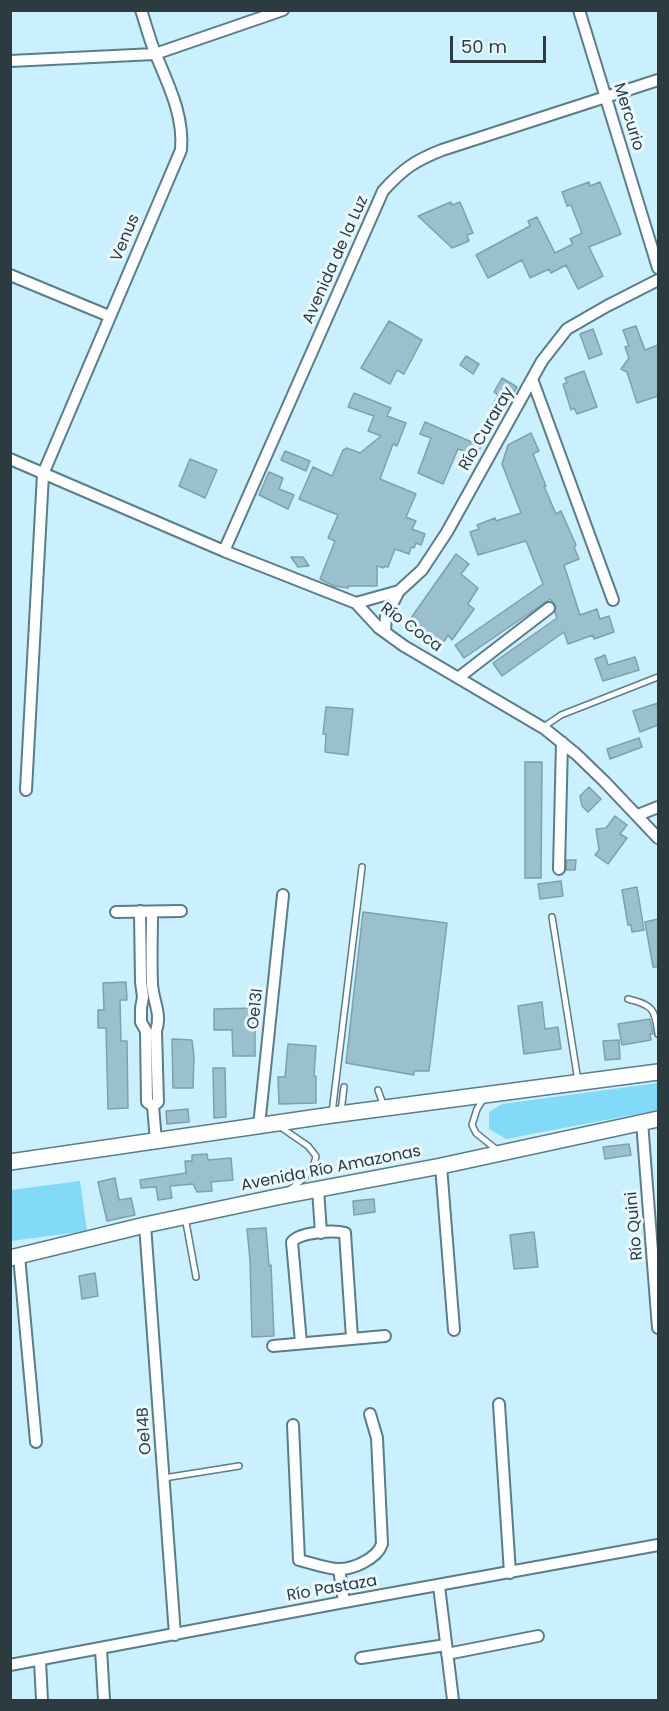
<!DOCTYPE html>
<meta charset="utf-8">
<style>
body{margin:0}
#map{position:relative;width:669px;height:1711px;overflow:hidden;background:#caf0fe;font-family:Poppins,sans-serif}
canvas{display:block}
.frame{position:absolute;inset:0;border:12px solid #2c3b40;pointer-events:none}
.scale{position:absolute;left:450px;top:36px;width:96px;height:27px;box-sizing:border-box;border:3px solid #2c3b40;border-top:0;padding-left:8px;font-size:18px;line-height:21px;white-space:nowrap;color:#2c3b40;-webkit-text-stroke:4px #eaf9fe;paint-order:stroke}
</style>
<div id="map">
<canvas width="669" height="1711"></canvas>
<div class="frame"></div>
<div class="scale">50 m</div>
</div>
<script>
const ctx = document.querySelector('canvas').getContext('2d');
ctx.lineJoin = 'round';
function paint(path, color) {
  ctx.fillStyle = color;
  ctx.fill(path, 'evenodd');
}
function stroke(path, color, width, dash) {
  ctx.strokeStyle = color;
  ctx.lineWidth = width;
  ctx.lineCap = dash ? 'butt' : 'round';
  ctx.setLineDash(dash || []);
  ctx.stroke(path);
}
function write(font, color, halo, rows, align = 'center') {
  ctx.font = font + ' Poppins,sans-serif';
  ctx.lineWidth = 6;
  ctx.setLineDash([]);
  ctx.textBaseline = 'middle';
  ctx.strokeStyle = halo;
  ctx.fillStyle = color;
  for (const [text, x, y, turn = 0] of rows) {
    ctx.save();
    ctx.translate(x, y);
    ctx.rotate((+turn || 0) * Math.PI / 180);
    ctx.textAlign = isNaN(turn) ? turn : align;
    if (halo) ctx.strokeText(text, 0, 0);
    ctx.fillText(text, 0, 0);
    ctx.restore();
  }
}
paint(new Path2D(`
 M658 1083V1110L506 1139 489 1129V1112L502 1104Z
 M80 1181 87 1231 11 1241V1190Z`), '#81daf8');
const building = new Path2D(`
 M589 182 590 186 600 182 621 234 589 247 603 276 578 289 566 265 551 273 549 269 530 278 522 260 488 278 476 255 530 226 528 221 537 217 555 253 573 244 570 239 582 233 571 205 567 206 562 192Z
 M451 202 452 205 460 202 473 233 467 235 469 241 452 248 418 216Z
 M389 321 422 340 404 374 397 370 390 384 361 368Z
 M636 326 645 350 658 345V396L637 403 627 372 621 369 629 358 625 347 629 346 623 330Z
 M593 329 602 354 589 359 580 334Z
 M466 356 479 364 473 374 460 365Z
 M584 371 597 407 577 414 574 408 571 410 563 384 567 383 565 378Z
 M502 378 517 387 502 412 492 406 498 395 494 392Z
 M354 393 391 408 387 416 406 423 397 446 393 444 380 479 416 494 406 517 416 521 412 529 425 534 421 545 416 543 414 548 411 547 409 554 395 549 388 567 385 566 384 568 377 566V586H348V588L334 586 320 579 335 541 328 538 338 515 299 499 313 467 332 476 343 450 347 448 360 453 381 436 368 431 374 416 348 407Z
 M425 422 481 446 477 456 458 449 443 484 418 473 431 438 420 434Z
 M531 433 539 451 533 454 546 486H544L556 514 561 511 576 545 574 547 579 559 564 565 580 615 597 609 600 619 609 616 614 632 594 639 593 635 568 644 564 632 502 676 493 663 557 618 555 613 556 606 550 599 464 658 455 645 543 584 526 541 478 555 470 532 479 529 477 525 495 518 496 521 521 513 502 464 508 445Z
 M285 451 310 461 306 471 281 460Z
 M190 459 217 470 205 498 179 486Z
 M269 472 283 478 279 489 294 495 288 509 259 495Z
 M456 554 469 564 461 574 478 588 468 604 474 609 452 640 448 635 443 643 440 642 438 646 420 634 418 638 404 628Z
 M291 557H303L309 566 298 567Z
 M605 655 608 665 635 657 639 670 603 681 595 659Z
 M658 703V725L640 732 633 711Z
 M326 707 353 709 348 755 325 752 326 734H323Z
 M639 738 642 747 610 759 607 749Z
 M525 762H542L541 878H525Z
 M589 787 601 799 588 812 582 806 580 796Z
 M615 816 627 825 620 834 627 838 608 864 595 855 599 850 596 829 606 828Z
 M567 860H576L575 870H566Z
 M561 881 563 896 540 899 538 884Z
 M637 887 644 930 632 932 631 925H628L622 890Z
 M363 912 447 923 429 1071H414V1075L346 1063Z
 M658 919V967H653L645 922Z
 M126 982 127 1000H120L121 1041H127L128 1108 108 1109 106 1028H98V1010H104L103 983Z
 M542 1002 545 1029 558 1027 561 1049 524 1054 518 1006Z
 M255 1008V1056H233L232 1030H214V1009Z
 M650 1019 653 1034H650L651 1040 622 1045 618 1024Z
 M172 1039 192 1040 194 1057 193 1088H173Z
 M619 1040 620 1059 605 1060 603 1041Z
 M288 1044 316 1046 314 1076H316V1103L279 1104 278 1077H285Z
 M213 1068H225L226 1117 214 1118Z
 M188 1109 189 1122 167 1124 166 1111Z
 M629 1144 631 1155 605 1159 603 1147Z
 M207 1154 208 1160 231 1158 233 1180 211 1182 212 1191 197 1192 193 1184 170 1186 172 1198 158 1200 156 1187 141 1188 140 1180 186 1173 185 1161H192V1155Z
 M115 1178 119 1200 131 1198 135 1215 107 1221 98 1182Z
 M374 1199 375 1212 354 1215 353 1201Z
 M266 1228 269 1266 271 1265 274 1336 252 1337 250 1260 247 1229Z
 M534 1232 538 1267 514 1269 510 1235Z
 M95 1273 98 1296 82 1299 79 1276Z`);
paint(building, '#9bc0cd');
stroke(building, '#7ca0ad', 1.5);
const service = new Path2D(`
 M542 728 561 715 658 677
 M552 917 578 1081
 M628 999C653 1005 655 1009 658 1034
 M378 1090 384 1107
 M484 1098 477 1109 472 1125 476 1133 497 1150
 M341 1112 344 1087
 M332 1113 362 867
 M279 1126 308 1146 316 1156C314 1171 301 1182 289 1190
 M185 1217 196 1277
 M164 1478 239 1466`);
const minor = new Path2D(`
 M579 10 658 268
 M10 61 155 54 283 10
 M10 275 109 316
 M532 379 613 600
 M10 459 224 551 356 603 379 628 404 646 545 729 576 754 604 781 658 838
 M224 551 383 191C403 169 414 161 442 150L658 80
 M356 603 399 591 422 570 447 532 542 361 567 329 607 306 658 280
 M385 632 386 616 399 591
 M458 678 549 608
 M26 790 43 474 181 150C184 116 169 86 156 55 150 41 146 25 141 10
 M638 815 658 807
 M559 869 562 742
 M140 911 141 982 143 997 141 1008V1022L146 1031 147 1102 153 1106 156 1141
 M116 912 181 911
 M152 912C152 936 151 960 152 984 153 1001 162 1014 156 1031L158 1102 153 1106
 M642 1122 658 1328
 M259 1126 283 895
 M441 1166 454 1330
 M318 1189 321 1233
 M145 1225 175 1635
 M19 1256 36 1442
 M301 1343 292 1242C299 1232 334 1230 345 1233L352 1338
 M273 1346 385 1336
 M499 1404 510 1573
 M293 1425 299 1560C311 1563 325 1568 337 1569 352 1570 377 1559 382 1544L377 1438 370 1414
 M339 1569 344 1602
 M439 1586 453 1700
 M101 1649 104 1700
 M447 1654 538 1636
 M361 1658 446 1645
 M40 1661 42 1700
 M10 1665 344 1602 658 1545`);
const secondary = new Path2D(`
 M10 1162 332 1115 658 1072
 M10 1258 145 1225 277 1197 441 1166 658 1119`);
stroke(service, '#5a7d89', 8);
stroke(minor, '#5a7d89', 14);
stroke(secondary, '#5a7d89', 18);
stroke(service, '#fff', 5);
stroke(minor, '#fff', 10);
stroke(secondary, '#fff', 15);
write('16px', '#2c3b40', '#eaf9fe', [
 ["Mercurio",628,117,73],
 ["Venus",126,238,-67],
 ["Avenida de la Luz",336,260,-66],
 ["Río Curaray",487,429,-60],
 ["Río Coca",411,628,36],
 ["Oe13I",256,1009,-84],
 ["Avenida Río Amazonas",331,1169,-11],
 ["Río Quini",635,1226,-95],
 ["Oe14B",145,1431,-94],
 ["Río Pastaza",332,1589,-10]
]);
</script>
